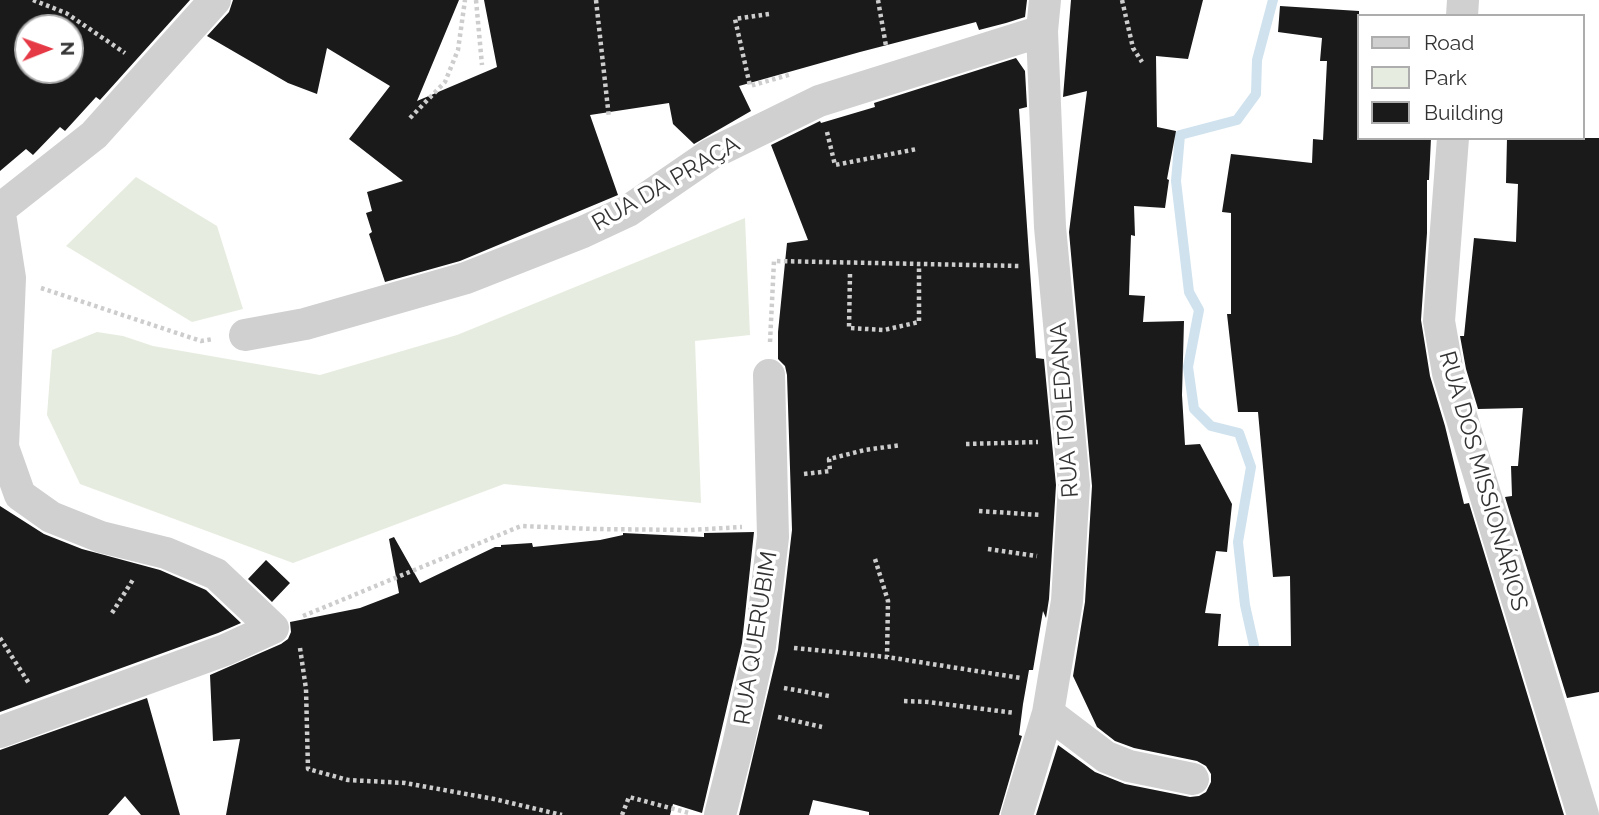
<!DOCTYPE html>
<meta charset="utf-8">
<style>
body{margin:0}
#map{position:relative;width:1599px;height:815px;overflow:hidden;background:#fff;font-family:Raleway,sans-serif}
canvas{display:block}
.legend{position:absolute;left:1357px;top:14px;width:228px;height:126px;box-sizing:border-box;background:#fff;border:2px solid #adadad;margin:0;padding:9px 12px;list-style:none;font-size:21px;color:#333}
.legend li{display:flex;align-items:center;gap:14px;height:35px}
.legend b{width:35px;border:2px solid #adadad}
.north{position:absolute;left:14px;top:14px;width:70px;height:70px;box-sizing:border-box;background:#fff;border:2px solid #adadad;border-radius:50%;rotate:89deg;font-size:19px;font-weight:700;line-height:28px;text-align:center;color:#333}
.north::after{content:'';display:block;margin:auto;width:24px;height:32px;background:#e63946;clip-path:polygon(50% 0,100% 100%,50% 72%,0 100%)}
</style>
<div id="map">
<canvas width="1599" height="815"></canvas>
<ul class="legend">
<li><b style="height:9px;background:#d0d0d0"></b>Road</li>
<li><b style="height:19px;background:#e6ecdf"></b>Park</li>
<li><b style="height:19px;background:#1a1a1a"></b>Building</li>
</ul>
<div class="north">N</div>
</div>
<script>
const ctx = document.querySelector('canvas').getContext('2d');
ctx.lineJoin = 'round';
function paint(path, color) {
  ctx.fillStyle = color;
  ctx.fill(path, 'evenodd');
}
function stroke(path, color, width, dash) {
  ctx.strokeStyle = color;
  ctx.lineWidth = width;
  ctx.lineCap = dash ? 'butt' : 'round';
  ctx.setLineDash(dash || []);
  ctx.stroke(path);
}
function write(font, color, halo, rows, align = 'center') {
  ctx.font = font + ' Raleway,sans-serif';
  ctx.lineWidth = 7;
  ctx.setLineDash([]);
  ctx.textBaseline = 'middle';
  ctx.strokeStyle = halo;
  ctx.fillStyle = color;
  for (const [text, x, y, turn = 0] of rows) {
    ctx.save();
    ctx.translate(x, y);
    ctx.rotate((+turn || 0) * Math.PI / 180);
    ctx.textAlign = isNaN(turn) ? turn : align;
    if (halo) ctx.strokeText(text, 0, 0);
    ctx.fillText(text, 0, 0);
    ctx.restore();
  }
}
paint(new Path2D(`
 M136 177 217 226 243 309 192 322 66 246Z
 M745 218 750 335 695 341 701 503 504 484 293 563 80 484 47 415 52 350 97 332 123 336 153 346 320 375 457 335Z`), '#e6ecdf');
stroke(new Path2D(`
 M1257 659 1245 605 1238 542 1251 467 1239 433 1211 426 1194 409 1188 367 1199 310 1189 292 1176 181 1180 135 1237 120 1256 94 1257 60 1273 0`), '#cfe2ee', 10);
paint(new Path2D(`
 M0 0H190L100 100 96 97 65 131 60 127 33 155 26 149 0 171ZM28 28H70V70H28Z
 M233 0H459L417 101 497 67 484 0H1027L1025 17 1006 23 979 30 976 22 860 52 739 86 751 111 694 144 673 124 669 103 590 115 618 195 460 261 385 282 369 234 372 232 366 213 372 211 367 192 403 181 349 139 390 86 327 48 317 94 288 83 207 36 229 12Z
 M1071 0H1203L1188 59 1156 56 1157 127 1176 131 1167 179 1169 180 1165 208 1134 206 1135 236 1131 235 1129 295 1145 296 1143 322 1184 321 1182 395 1185 445 1200 444 1232 504 1227 552 1216 551 1205 613 1221 614 1218 646H1291L1290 576 1273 577 1258 412H1238L1227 314H1231V213L1222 212 1231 154 1312 163 1313 139 1323 140 1327 61H1320L1322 38 1278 32 1280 6 1359 11V138H1431L1429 180H1427V233L1421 320 1430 376 1445 426 1464 504 1469 503 1564 815H1036L1058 745 1095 772 1125 784 1190 797 1199 796 1206 792 1211 782V774L1206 766 1197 761 1134 748 1115 741 1097 727 1073 676 1085 602 1092 486 1069 232 1087 91 1063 97Z
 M1016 58 1025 71 1027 107 1019 109 1036 358 1044 359 1056 485 1049 599 1046 618 1043 611 1033 670H1029L1023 704 1019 735 1022 736 999 815H869V812L813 800 809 815H739L778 650 792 530 787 375 785 366 778 359V332L787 243 808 240 771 145 820 121 821 123 875 107 874 103Z
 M1507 138H1599V692L1567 698 1505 497 1512 496 1511 466H1518L1523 408 1478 409 1466 369 1460 336H1464L1474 238 1516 242 1518 184 1506 183Z
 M0 506 44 534 82 549 160 570 206 590 241 623 218 633 0 712Z
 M754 532 742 643 702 813 673 804 670 815H226L240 739 213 741 210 675 281 644 288 639 291 632 290 622 360 608 399 593 389 539 394 537 420 583 495 547H501V545L532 543 533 547 600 540 623 535V533L704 537V533Z
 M266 560 290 583 272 602 248 579Z
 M147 698 180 815H141L125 796 108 815H0V750Z`), '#1a1a1a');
stroke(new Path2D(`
 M33 0 66 13 125 53
 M476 0 482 65
 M596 0 609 118
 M878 0 886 46
 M1122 0 1133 48 1142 62
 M769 14 735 19 750 86 792 74
 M410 118 445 82 458 50 465 0
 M827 132 835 165 917 149
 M850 274 849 328 884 330 919 322V265
 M41 288 201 341 213 339
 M770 342 774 261 1021 266
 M966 444 1038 442
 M804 474 830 471 829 459 865 450 901 445
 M979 511 1041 515
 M988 549 1037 556
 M875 559 888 601 887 657
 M112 613 134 578
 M303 616 521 526 594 529 690 530 742 527
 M0 638 30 685
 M300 648 306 689 308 769 348 780 405 783 494 799 562 815
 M794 648 887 657 1021 678
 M784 688 829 696
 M904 701 928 702 1015 713
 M778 717 822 727
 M622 815 629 797 689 813`), '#cdcdcd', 4.5, [3.5, 3.5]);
stroke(new Path2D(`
 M1462 16 1463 0
 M1453 138 1439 321 1448 373 1583 815
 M0 209 94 135 215 0
 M0 214 10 278 3 447 20 495 51 517 101 537 166 553 216 574 273 628 225 650 0 732
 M245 335 305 324 466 278 583 232 628 211 711 154 819 101 1042 31
 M1048 713 1106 757 1129 766 1193 779
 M720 815 738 745 760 646 773 537 769 375
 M1017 815 1048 713 1053 683 1067 601 1074 485 1050 227 1042 31 1045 0`), '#d0d0d0', 32);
write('23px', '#333', '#fff', [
 ["RUA DA PRAÇA",666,184,-30],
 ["RUA TOLEDANA",1065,410,-94],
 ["RUA DOS MISSIONÁRIOS",1483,481,74],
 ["RUA QUERUBIM",756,638,-81]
]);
</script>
